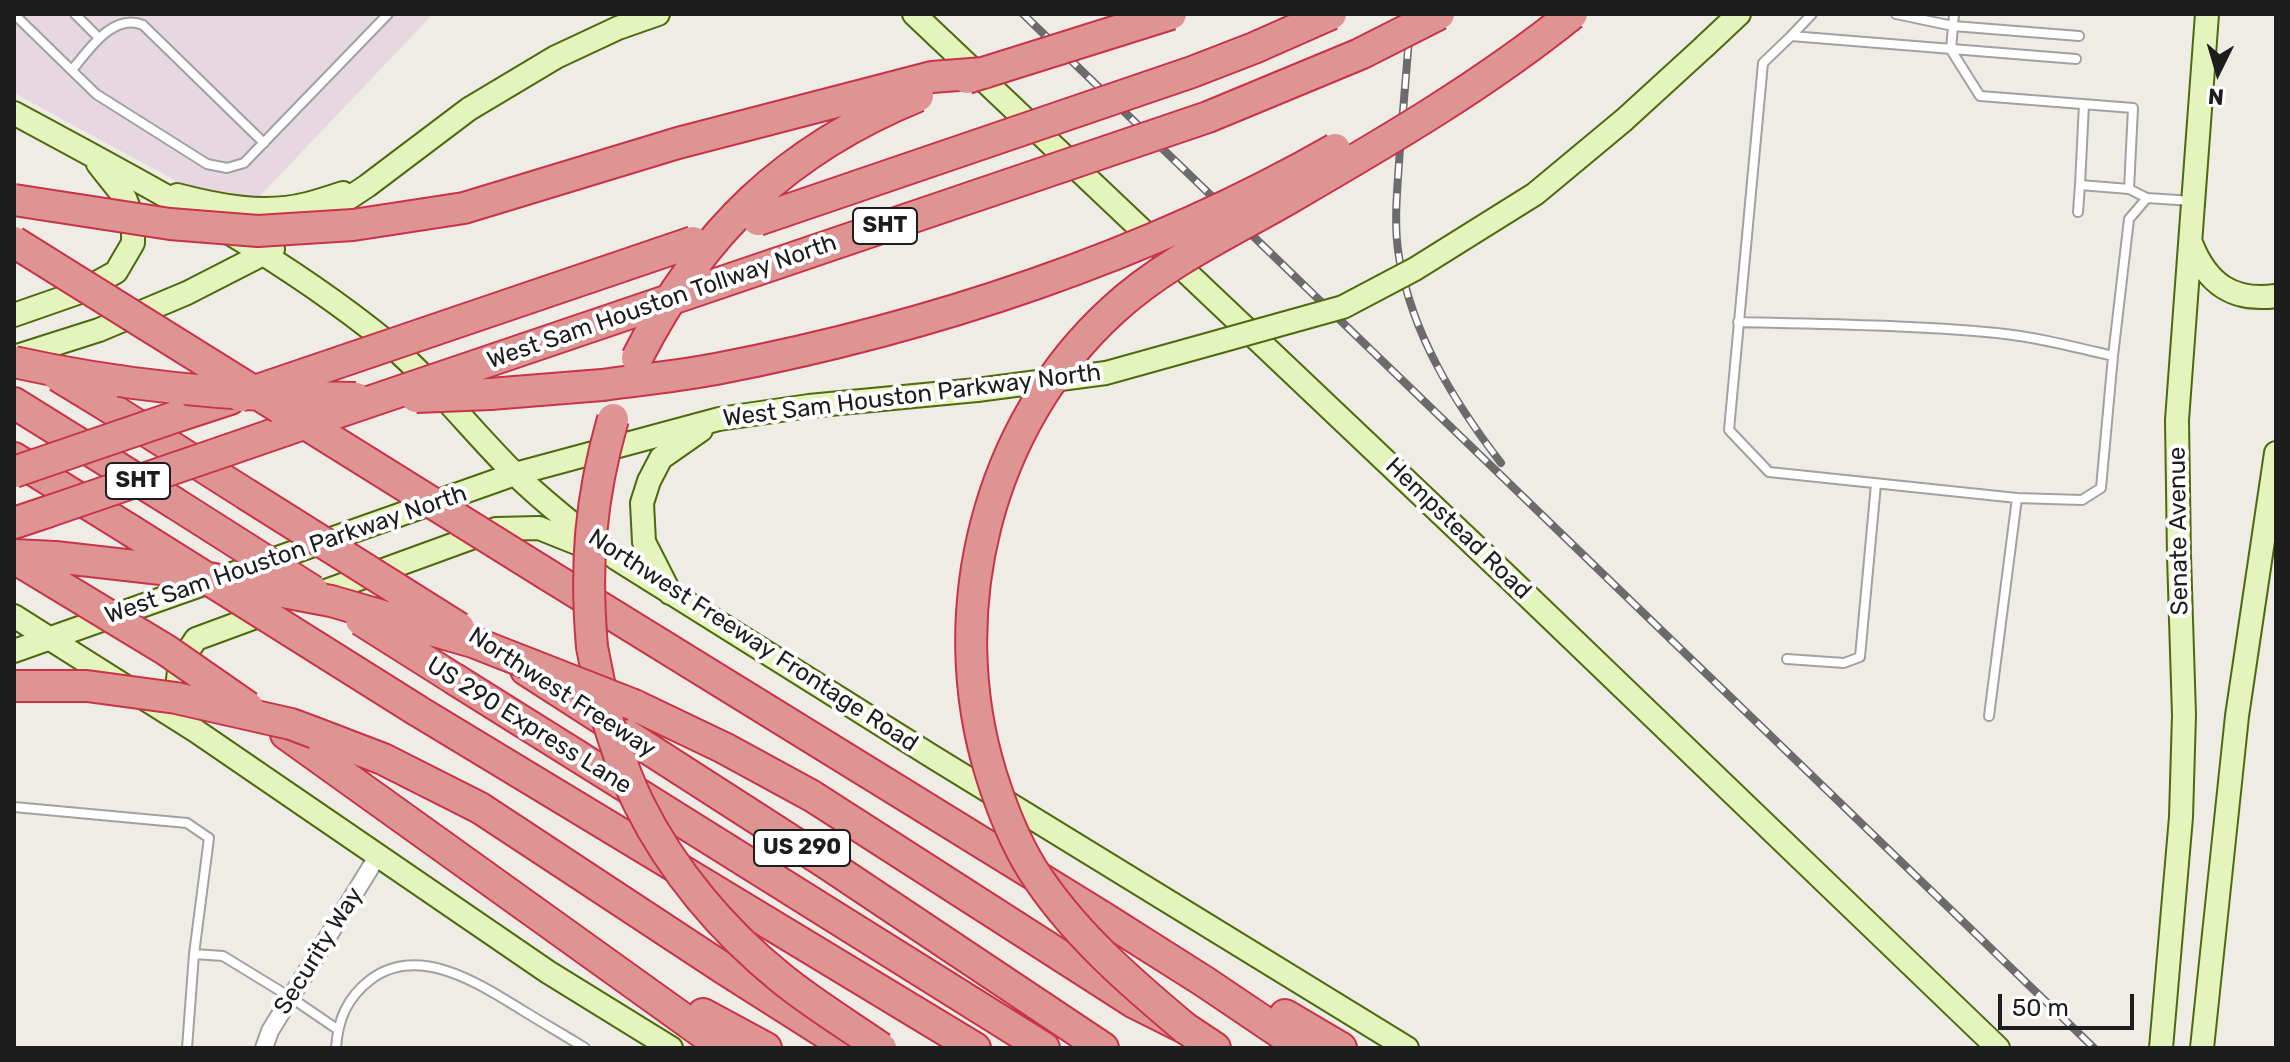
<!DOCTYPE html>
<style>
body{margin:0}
#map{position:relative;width:2290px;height:1062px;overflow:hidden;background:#eeece4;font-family:Rubik,sans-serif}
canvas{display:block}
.frame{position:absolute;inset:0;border:16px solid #1d1d1d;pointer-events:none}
.north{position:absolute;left:2178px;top:32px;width:80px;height:80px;-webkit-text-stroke:6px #fff;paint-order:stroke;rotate:185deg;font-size:22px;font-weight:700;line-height:32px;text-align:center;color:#1d1d1d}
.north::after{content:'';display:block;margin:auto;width:28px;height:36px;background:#1d1d1d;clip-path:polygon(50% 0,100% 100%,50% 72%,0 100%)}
.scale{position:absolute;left:1998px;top:994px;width:136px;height:36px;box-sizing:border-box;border:4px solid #1d1d1d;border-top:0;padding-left:10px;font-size:24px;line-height:28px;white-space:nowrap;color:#1d1d1d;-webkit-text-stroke:6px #fff;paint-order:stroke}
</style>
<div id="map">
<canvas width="2290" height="1062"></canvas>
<div class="frame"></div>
<div class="north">N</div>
<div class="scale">50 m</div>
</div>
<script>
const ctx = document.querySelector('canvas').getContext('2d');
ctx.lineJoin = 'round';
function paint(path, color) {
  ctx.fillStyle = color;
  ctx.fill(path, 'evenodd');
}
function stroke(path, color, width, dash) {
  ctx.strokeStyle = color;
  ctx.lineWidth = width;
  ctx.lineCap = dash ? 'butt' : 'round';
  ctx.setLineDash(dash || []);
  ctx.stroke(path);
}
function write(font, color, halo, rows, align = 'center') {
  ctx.font = font + ' Rubik,sans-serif';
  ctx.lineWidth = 8;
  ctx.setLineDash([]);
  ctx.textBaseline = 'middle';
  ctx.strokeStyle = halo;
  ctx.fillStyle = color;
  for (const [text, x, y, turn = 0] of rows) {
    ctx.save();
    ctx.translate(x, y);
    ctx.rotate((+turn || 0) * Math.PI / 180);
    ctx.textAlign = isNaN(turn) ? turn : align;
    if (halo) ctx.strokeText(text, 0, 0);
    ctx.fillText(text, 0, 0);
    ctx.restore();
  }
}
paint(new Path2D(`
 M14 14H433L257 199 202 195 14 93Z`), '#e6d7e0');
const lane = new Path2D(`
 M14 14 96 94 207 164 227 168 244 163 388 14
 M75 14 99 38
 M1896 14 1953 26 2079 36
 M1954 14 1951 50 1980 96 2133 108 2129 189 2147 198
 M1791 36 1812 14
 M2076 59 1791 36 1763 63 1729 430 1769 472 2017 498 2082 500 2101 488 2113 356 2129 219 2147 198 2193 201
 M72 70C88 51 113 12 143 25L264 143
 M2084 104 2080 185 2129 189
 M2078 212 2080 185
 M1738 322C1824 324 1911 325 1997 333 2036 337 2075 347 2113 356
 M1787 659 1844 663 1860 657 1876 484
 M1989 716 2017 498
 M14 807 187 823 209 838 194 954 223 956 290 997 337 1029
 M187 1048 194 954
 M336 1048C338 1019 347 998 370 980 418 943 480 984 522 1010 543 1023 564 1035 585 1048`);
const street = new Path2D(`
 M264 1048 270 1031 377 857`);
const secondary = new Path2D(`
 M914 14 1510 579 1998 1048
 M1705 46 1739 14
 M14 113C141 182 274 250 387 342 435 383 470 429 514 473 546 504 582 532 617 559L933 757 1407 1048
 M177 195C219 206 264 215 307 204 319 201 331 197 343 193
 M305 227 367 186 469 109 556 57 618 28 658 14
 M2191 243C2207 284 2233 302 2276 296
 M14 315 80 292 116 272 133 243V219L125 198 98 164
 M14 357 99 330 187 293 273 249
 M670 593 644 542 642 503 649 481 661 458 701 430
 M312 596 496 529 539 528 594 550
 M14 616 196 731 548 972 671 1048
 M14 651 515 474 719 419 809 406 977 390
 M186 709 177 687 180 663 196 639 272 611
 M2161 1048 2181 817 2184 715 2179 556 2177 420 2207 14
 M2202 1048 2237 716 2276 453`);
const highway = new Path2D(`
 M490 394 602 385
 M14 403 173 502
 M104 404 246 494
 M175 417 230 399
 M228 450 283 431
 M14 458 130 530
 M14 523 47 512
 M548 575 1104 918 1205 982 1303 1048
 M592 647 605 712
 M526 670 826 863 1103 1048
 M456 680 1044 1048
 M634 705 724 748 812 796 1133 1002 1185 1028 1215 1048
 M418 711 975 1048
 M315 733 383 759 480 808 723 968 849 1048
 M286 734 724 1048
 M703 1014 766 1048
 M1285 1015 1341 1048`);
stroke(lane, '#a1a1a1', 12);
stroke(street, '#a1a1a1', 20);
stroke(secondary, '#4d6a0e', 26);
stroke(highway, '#c93348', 34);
stroke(lane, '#fff', 8);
stroke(street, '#fff', 16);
stroke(secondary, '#e5f3bc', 22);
stroke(highway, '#de9492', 30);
const rail = new Path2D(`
 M1023 14 2094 1048
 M1411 14C1407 59 1404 103 1400 148 1398 183 1393 222 1399 257 1412 334 1454 402 1501 463`);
stroke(rail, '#6b6b6b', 8);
stroke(rail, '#fff', 5, [15]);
const secondaryBridge = new Path2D(`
 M977 390 1106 373 1343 307 1415 269 1535 194 1624 120 1705 46`);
const highwayBridge = new Path2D(`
 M967 78 1171 14
 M14 200 170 224 258 231 353 225 464 208 678 143 932 77 984 73
 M758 220 1192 72 1254 48 1331 14
 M14 242 548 575
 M637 358C701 232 786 150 918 96
 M14 362C126 387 241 397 356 398
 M58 376 104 404
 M602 385C640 380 678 376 716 369 929 328 1146 257 1335 149
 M240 396 693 242
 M416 397 490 394
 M283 431 1208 117 1360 54 1439 14
 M14 472 175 417
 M246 494 459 628
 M173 502 313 591
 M47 512 228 450
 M130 530 418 711
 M14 555 55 557 161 569 331 601 473 642 634 705
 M14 558 166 650 248 707
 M361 620 456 680
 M592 647C585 565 590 499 613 419
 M14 686H87L176 698 291 724 315 733
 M605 712C615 743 624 774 639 804 672 871 723 931 781 978 813 1004 848 1025 881 1048
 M1185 1028C1129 981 1072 932 1032 869 1014 840 1001 806 991 774 941 612 987 425 1113 310 1164 263 1229 233 1288 199 1386 142 1484 85 1572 14`);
stroke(secondaryBridge, '#4d6a0e', 26, []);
stroke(highwayBridge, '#c93348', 34, []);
stroke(secondaryBridge, '#e5f3bc', 22);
stroke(highwayBridge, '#de9492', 30);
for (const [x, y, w] of [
 [885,226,64],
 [138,481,64],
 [802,848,96]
]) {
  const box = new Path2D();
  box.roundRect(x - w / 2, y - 18, w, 36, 6);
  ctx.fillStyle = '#fff';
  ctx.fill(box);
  stroke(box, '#1d1d1d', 2);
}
write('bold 22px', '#1d1d1d', null, [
 ["SHT",885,226],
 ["SHT",138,481],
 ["US 290",802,848]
]);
write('24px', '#1d1d1d', '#fff', [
 ["West Sam Houston Tollway North",662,302,-19],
 ["West Sam Houston Parkway North",912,396,-7],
 ["Hempstead Road",1458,529,44],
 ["Senate Avenue",2179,531,-91],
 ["West Sam Houston Parkway North",286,555,-19],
 ["Northwest Freeway Frontage Road",753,641,33],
 ["Northwest Freeway",562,693,33],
 ["US 290 Express Lane",529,726,32],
 ["Security Way",319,951,-58]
]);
</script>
